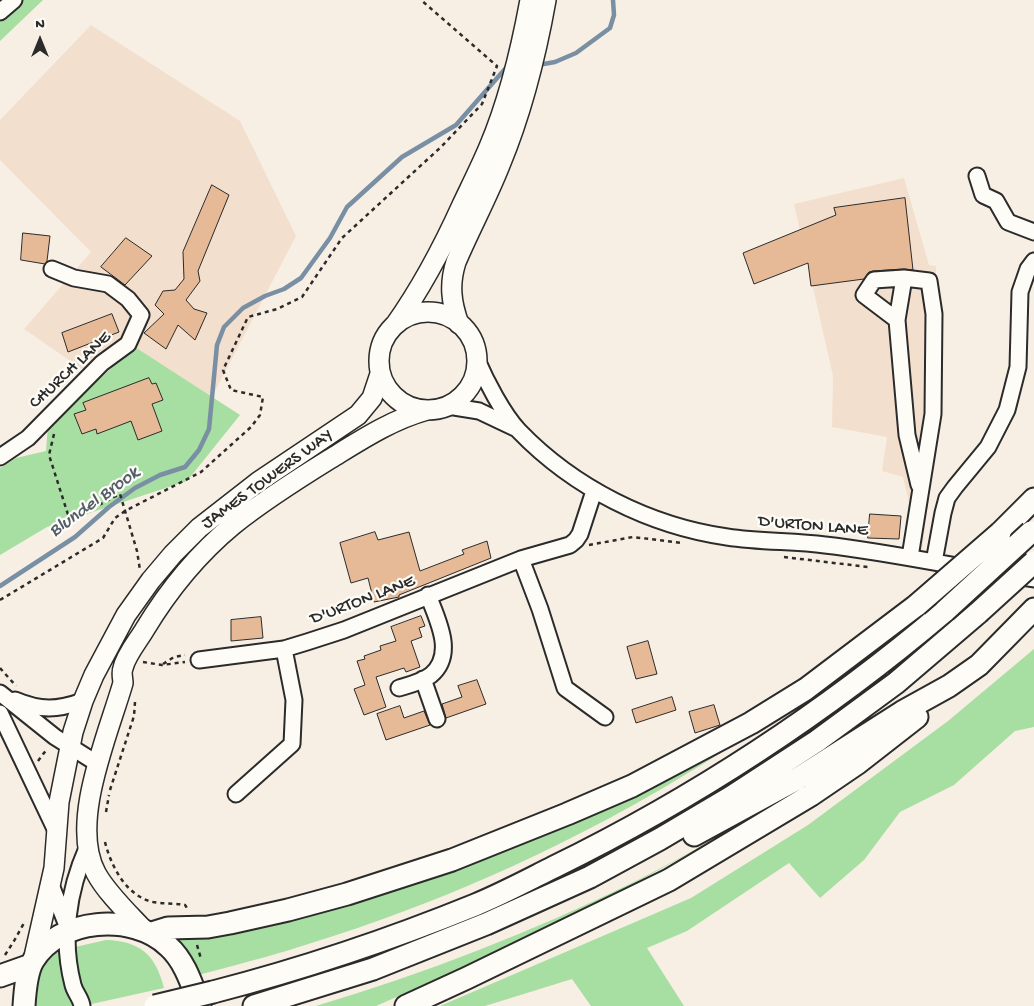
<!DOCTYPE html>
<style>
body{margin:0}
#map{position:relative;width:1034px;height:1006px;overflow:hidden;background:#f8efe4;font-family:"Gochi Hand",sans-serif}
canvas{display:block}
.north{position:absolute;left:15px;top:15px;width:50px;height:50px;-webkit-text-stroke:4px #fdfcf7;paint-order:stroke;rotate:0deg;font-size:14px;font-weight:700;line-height:20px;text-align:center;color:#2b2b2b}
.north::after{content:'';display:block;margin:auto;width:18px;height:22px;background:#2b2b2b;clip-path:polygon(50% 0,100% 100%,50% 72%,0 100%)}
</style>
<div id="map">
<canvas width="1034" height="1006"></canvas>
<div class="north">N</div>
</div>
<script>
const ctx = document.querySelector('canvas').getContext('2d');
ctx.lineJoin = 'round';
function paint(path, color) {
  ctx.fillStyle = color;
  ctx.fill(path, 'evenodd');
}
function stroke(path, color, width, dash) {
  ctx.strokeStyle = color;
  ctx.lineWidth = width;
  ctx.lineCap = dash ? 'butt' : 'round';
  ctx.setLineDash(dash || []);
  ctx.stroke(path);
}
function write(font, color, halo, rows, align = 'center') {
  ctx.font = font + ' "Gochi Hand",sans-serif';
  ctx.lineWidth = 4.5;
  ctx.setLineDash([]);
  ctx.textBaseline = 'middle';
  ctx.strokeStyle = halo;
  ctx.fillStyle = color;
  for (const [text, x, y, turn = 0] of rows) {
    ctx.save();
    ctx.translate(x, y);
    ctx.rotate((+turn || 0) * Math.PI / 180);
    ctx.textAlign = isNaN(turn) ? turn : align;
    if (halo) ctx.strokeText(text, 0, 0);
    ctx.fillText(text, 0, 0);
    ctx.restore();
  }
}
paint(new Path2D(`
 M91 25 240 121 296 236 212 397 135 347 82 369 24 329 91 252 0 160V120Z
 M904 178 929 265 936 266 937 432 922 550 907 546 909 503 903 477 882 471 887 437 832 427 833 376 794 204Z`), '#f3dfcd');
paint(new Path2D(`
 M23 0H43L0 41V22Z
 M135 347 240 415 187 481 47 527 0 555V468L16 458 46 451 48 425Z
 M1034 649V727L1015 731 954 785 900 812 864 860 820 898 789 863 687 931 647 948 684 1006H591L572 979 485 1006H440L691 898 808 825 948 721Z
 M764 725C697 769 629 810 557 845 442 902 322 944 198 975L176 932 272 922Z
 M791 793 731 830 608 898 481 960 376 1006H316C426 973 532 932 636 881 689 854 740 824 791 793Z
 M106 940C140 941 156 955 164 988L87 1005 84 988 77 982 75 947Z
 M60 951 75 1006H32C34 980 34 964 60 951Z`), '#a7dea1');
stroke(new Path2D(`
 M538 65 555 62 576 53 610 28 614 15 613 0
 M0 586 75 537 109 507 135 488 160 475 185 467 199 450 209 429 217 345 224 327 243 308 265 296 284 289 301 278 330 238 347 207 402 157 456 125 505 69 510 68`), '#798fa4', 4.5);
const building = new Path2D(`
 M212 185 229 195 198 271 200 281 186 300 194 309 207 313 195 340 178 325 166 349 144 333 164 314 155 305 163 291 175 290 184 279 183 252Z
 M905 198 913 270 904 269 873 271 869 272 864 279 811 286 808 263 754 284 743 253 836 215 834 208Z
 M23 233 50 236 47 261 45 264 21 260Z
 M126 238 152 256 125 285 101 267Z
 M112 314 119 332 68 352 62 333Z
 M149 378 152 384 156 383 163 400 152 404 162 431 138 440 131 421 97 434 96 429 82 434 74 414 86 410 83 403Z
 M870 514 901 516 899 539 868 538Z
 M375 532 378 540 409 532 420 571 464 554 462 550 487 541 491 558 399 595V597L374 602 368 578 351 583 340 543Z
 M421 616 425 626 419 628 422 637 411 641 420 667 406 672 404 668 376 677 386 707 364 715 354 689 365 685 357 661 365 659 364 656 381 650 380 646 396 641 391 627Z
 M261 617 263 638 231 641V620Z
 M648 641 657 674 636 679 627 647Z
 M477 680 486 704 446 718 442 704 462 697 458 686Z
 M672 697 676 710 636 723 632 710Z
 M714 705 720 725 695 733 689 712Z
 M400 706 404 718 424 711 430 725 386 740 377 714Z`);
paint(building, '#e6ba96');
stroke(building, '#2b2b2b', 1);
const minor = new Path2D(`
 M0 12 14 0
 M977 176 983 195 996 201 1008 222 1034 232
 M904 278 897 320 907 435 919 485
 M897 320 864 295 874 280 904 278 929 281 934 314 933 414 910 557
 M477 360C486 381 503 414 519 431 574 488 650 526 727 537 760 542 793 541 825 545 869 550 912 558 956 566 982 570 1008 574 1034 579
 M448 406 479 411 517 429
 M0 457 28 438 102 363 128 344 141 315 128 299 108 284 74 278 52 269
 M521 559 540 609 565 688 605 717
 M934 562 943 513 947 498 955 487 988 447 1007 410 1018 367 1020 292 1028 269 1034 261
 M199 660 284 649 307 642 344 630 521 559 570 545 576 540 580 534 594 491
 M423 679 437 719
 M399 688C409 685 422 682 431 675 456 654 437 619 428 595
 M0 693 55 737 98 764
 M15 700C41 711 57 710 83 701
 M0 713 57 833
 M236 794 292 744 294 700 284 649
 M51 885 66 923
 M82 1006C81 998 75 993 73 985 61 939 68 891 87 848`);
const major = new Path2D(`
 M379 361a49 49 0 1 1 98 0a49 49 0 1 1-98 0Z
 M459 324C451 302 449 284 456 262 470 229 487 198 500 165 522 112 536 56 546 0
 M395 325C422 287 443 247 462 205 471 186 481 166 489 147 509 100 521 49 530 0
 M143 929C128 913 106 892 96 873 69 823 108 735 123 683 123 679 121 673 123 668 126 655 138 641 145 629 168 591 198 554 233 525 263 501 296 480 330 459 361 440 391 420 427 410
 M33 961 54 868 59 802 73 732 83 701 94 675 126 615 151 580 173 554 199 528 258 482 358 415 372 398 380 374`);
const highway = new Path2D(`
 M1000 533 1034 499
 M694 835 797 779 902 712 949 686 979 665 1034 609
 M152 933 168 928 208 927 230 923 288 910 347 894 452 860 567 814 632 786 751 723 806 689 917 605
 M0 976 31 965
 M213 992C302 969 389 940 475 905 502 894 528 880 554 867 695 798 826 712 945 611
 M24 1006C25 992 26 973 33 961 58 918 133 912 168 946 185 961 192 985 200 1006
 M254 1006 373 969 486 924 590 877 660 839 731 797 817 741 896 683 978 613
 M406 1006 467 978 669 880 811 795 858 763 917 717`);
stroke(minor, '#2b2b2b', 19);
stroke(major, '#2b2b2b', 22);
stroke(highway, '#2b2b2b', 25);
stroke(new Path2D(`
 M54 434 49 455 71 524 95 507 120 494 137 551 140 570
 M589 545 633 537 682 543
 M784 557 868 567
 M0 600 103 538 115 518 125 511 201 472 251 427 260 415 263 397 231 390 223 370 248 317 277 309 302 297 342 238 441 147 482 104 497 66 421 0
 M143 662 162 665 185 662
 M163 664 174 657 185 655
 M0 668 16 686
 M38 761 47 749
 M110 790 134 716 135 702
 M106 812 109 795
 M105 842C111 866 126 896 153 902 164 904 175 903 185 905L189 911
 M197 945 201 959
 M5 955 14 941 24 923`), '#2b2b2b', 2.5, [4, 4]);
stroke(minor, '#fdfcf7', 15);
stroke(major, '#fdfcf7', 19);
stroke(highway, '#fdfcf7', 21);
const highwayBridge = new Path2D(`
 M917 605 1000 533
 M945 611 1031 532
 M978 613 1034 562
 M155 1006 213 992`);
stroke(highwayBridge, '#2b2b2b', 25, []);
stroke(highwayBridge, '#fdfcf7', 21);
write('18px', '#2b2b2b', '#fdfcf7', [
 ["CHURCH LANE",71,371,-43],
 ["JAMES TOWERS WAY",268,480,-36],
 ["D'URTON LANE",813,527,5],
 ["D'URTON LANE",363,601,-21]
]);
write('italic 19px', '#525d68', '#fdfcf7', [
 ["Blundel Brook",95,503,-36]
]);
</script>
